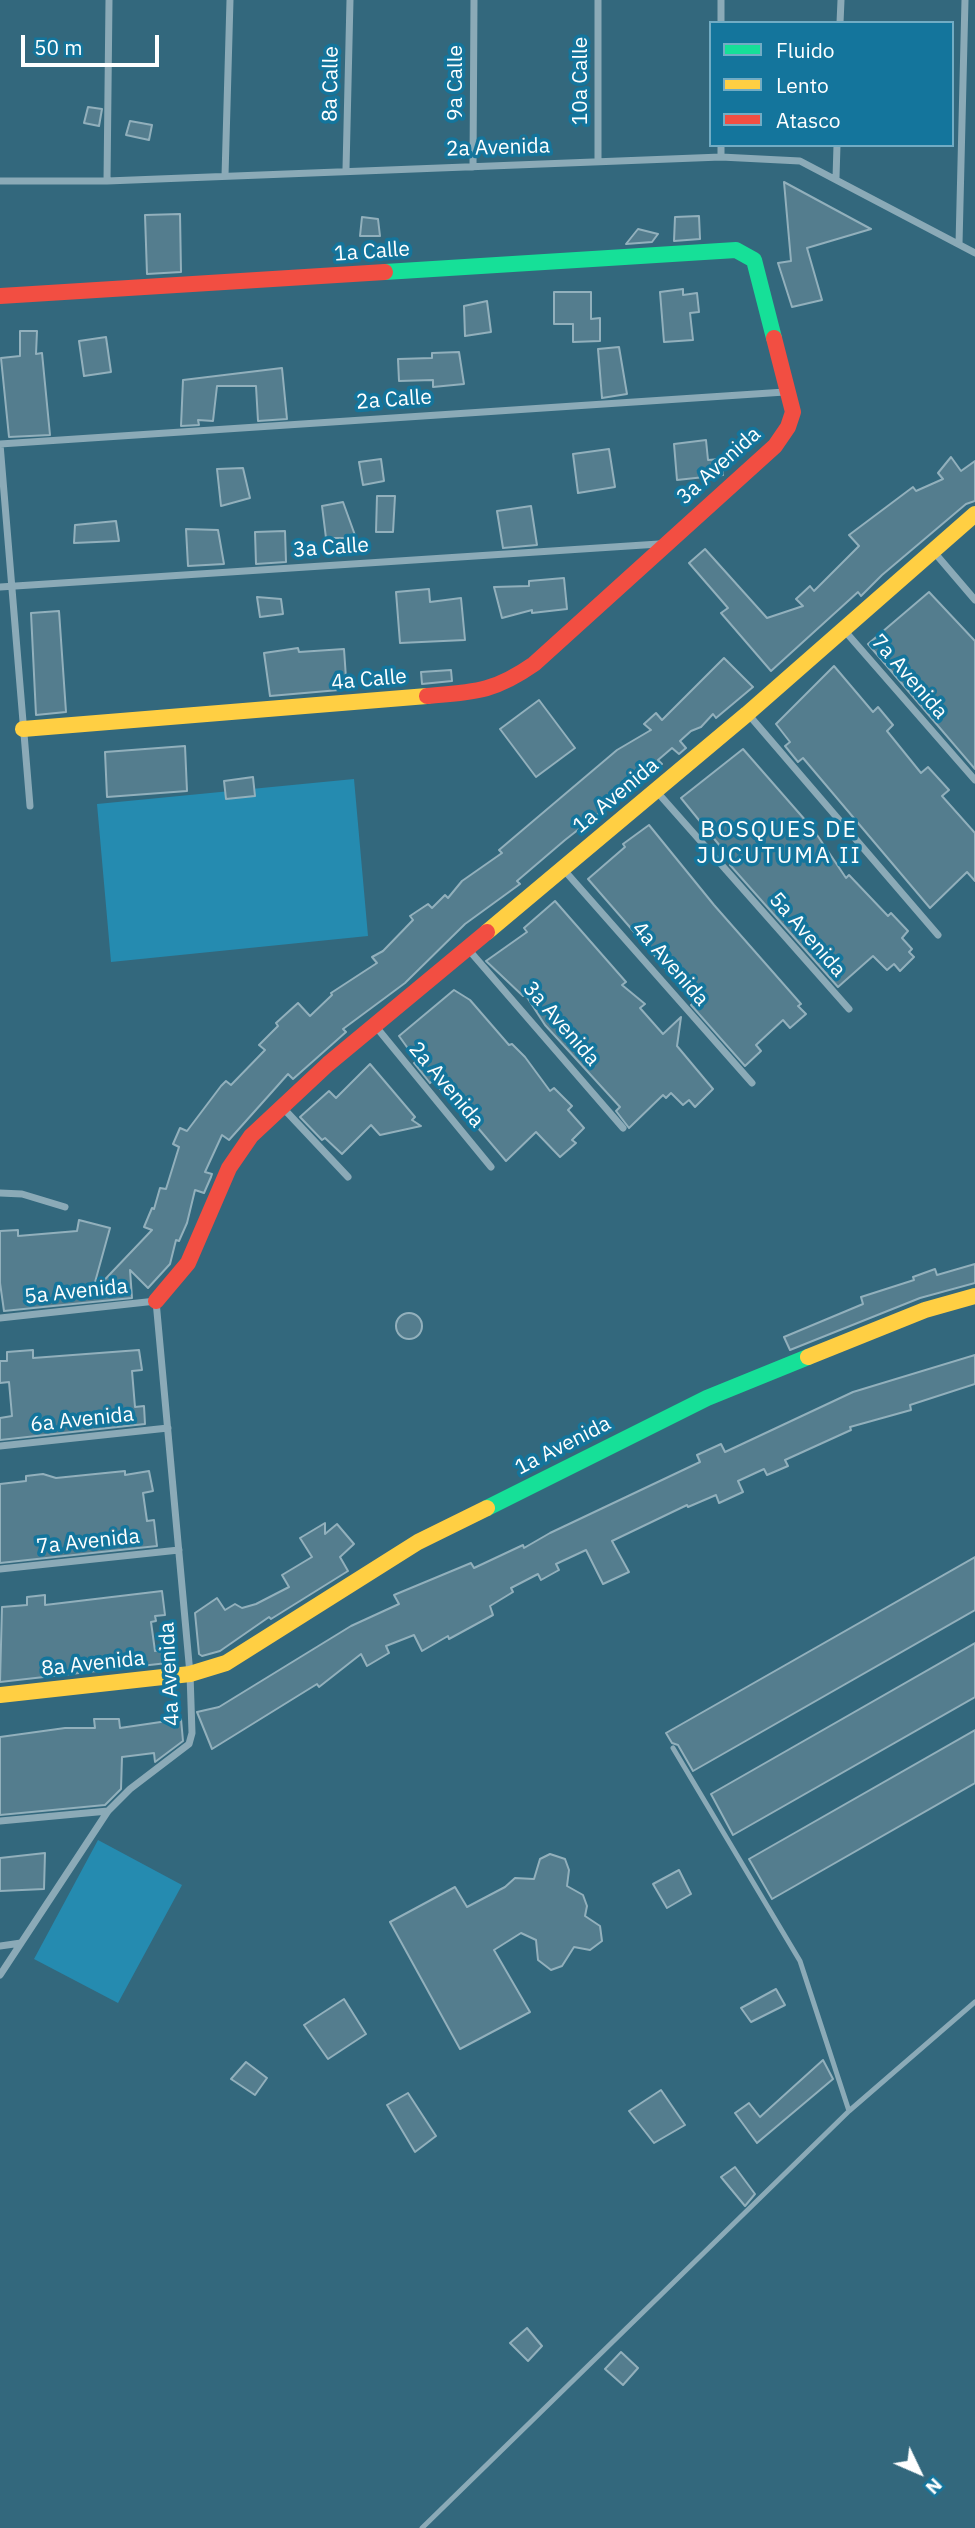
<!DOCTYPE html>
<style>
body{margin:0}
#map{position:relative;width:975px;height:2528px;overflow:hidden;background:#33687d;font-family:"IBM Plex Sans",sans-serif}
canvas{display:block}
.legend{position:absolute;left:709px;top:21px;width:245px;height:126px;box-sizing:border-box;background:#14759c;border:2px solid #72acc4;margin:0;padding:9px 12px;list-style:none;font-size:21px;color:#fff}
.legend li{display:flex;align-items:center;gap:14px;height:35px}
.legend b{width:35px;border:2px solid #72acc4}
.north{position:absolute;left:884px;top:2437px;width:70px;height:70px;-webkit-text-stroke:5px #14759c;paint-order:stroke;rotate:134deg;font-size:19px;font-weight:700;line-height:28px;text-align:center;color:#fff}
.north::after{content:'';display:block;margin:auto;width:24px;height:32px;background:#fff;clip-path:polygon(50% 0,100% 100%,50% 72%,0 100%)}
.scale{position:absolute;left:21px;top:35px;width:138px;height:32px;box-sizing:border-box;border:4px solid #fff;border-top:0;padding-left:9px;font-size:21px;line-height:24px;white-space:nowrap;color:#fff;-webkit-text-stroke:5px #14759c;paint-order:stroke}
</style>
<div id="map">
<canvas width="975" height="2528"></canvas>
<ul class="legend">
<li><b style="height:9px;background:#16e098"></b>Fluido</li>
<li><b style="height:9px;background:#ffcf43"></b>Lento</li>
<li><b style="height:9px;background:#f24e42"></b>Atasco</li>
</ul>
<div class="north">N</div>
<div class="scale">50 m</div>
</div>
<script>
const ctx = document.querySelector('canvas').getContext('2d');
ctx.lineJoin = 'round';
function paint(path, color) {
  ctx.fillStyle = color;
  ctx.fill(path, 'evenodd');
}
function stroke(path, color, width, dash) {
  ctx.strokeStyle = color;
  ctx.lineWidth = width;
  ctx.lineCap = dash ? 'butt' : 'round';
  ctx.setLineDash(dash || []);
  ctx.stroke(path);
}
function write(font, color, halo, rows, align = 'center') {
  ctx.font = font + ' "IBM Plex Sans",sans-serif';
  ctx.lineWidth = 7;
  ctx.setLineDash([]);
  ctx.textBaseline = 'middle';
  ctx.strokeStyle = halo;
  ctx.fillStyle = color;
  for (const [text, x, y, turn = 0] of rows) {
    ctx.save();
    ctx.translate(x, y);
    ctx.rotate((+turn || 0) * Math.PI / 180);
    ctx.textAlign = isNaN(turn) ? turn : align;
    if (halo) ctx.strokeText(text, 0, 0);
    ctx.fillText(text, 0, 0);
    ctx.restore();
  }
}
paint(new Path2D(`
 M354 779 368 936 111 962 97 804Z
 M98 1840 182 1885 118 2003 34 1959Z`), '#258bb0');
const building = new Path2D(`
 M88 107 102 109 99 126 84 123Z
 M130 121 152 125 149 140 126 135Z
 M784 182 871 229 807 248 822 300 792 307 778 263 791 261Z
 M180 214 181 272 147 274 145 215Z
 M699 216 700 239 674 241 675 217Z
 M362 217 378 219 380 236H360Z
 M638 229 658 234 652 242 626 244Z
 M683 289V295L697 293 699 312 690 313 693 340 664 342 660 292Z
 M554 292H591V319L600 318V341L573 342V324H554Z
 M487 301 491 332 465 336 464 306Z
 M20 331H37L36 354 42 353 50 435 9 437 1 358 20 356Z
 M106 337 111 372 84 376 79 341Z
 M619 347 627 394 602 398 598 349Z
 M459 352 464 384 433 387V380L399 381 398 359 432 358V353Z
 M282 368 287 419 258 421 256 386H217L213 421 198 420 199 425 181 426 183 380Z
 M706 440 708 460 721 459 723 475 677 480 674 444Z
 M609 449 615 487 578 493 573 454Z
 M951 457 961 471 975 461V501L966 504 882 575 861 596 858 592 771 671 721 613 728 608 689 563 705 549 767 618 803 606 796 599 810 586 814 591 859 546 849 535 913 487 916 491 943 479 938 473Z
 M381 459 384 481 363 485 359 462Z
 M243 468 250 498 221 506 217 469Z
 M377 496H395L393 532H376Z
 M343 502 356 538H326L322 506Z
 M531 506 537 545 503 548 497 511Z
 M116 521 119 541 74 543 75 525Z
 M186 529 218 530 224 564 188 566Z
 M285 531 286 562 256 564 255 532Z
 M564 578 567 609 532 613V610L502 618 494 587 529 586V581Z
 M429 589 430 602 461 598 465 640 400 643 396 592Z
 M929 592 975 641V769L868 644Z
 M257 597 281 599 283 614 260 617Z
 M59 611 66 712 36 715 31 613Z
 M298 648 299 652 344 649 346 678 338 679 339 690 270 696 264 653Z
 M724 658 753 687 716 718 713 714 701 727 691 731 680 741 686 748 679 754 672 748 658 760 662 764 565 840 517 881 520 884 465 924 405 983 343 1029 346 1032 293 1079 288 1074 229 1140 222 1135 205 1172 212 1174 211 1177 204 1193 195 1190 187 1223 179 1241 176 1240 170 1264 148 1288 130 1270 132 1298 4 1311 0 1283V1231L18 1230V1236L77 1231 79 1220 110 1228 92 1293 152 1230 144 1227 152 1208 154 1209 160 1188 166 1189 179 1147 173 1144 180 1128 187 1131 221 1086 226 1081 231 1085 265 1050 259 1045 278 1026 276 1023 298 1003 310 1016 332 995 331 993 377 963 372 957 383 951 413 920 410 916 428 904 432 908 445 895 448 898 462 881 502 853 499 850 519 833 617 750 651 730 644 724 656 713 662 720Z
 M834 666 873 712 878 707 893 725 887 731 921 773 928 767 949 790 942 796 975 833V881L967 872 930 908 803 758 798 762 785 746 790 742 776 724Z
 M451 670 452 681 422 684 421 672Z
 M539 700 575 748 536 777 500 729Z
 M185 746 187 791 107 797 105 752Z
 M743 749 813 829 846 878 849 875 888 916 891 913 908 931 902 938 912 949 909 952 914 957 900 971 894 964 887 970 873 956 838 987 730 865 733 862 681 798Z
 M253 777 255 796 226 799 224 781Z
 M649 825 714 905 801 1004 798 1006 806 1014 790 1028 783 1020 756 1045 761 1051 745 1066 691 1005 695 1002 588 879 625 847 623 844Z
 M555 901 626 982 622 985 645 1004 640 1008 663 1034 681 1017 677 1046 713 1089 695 1107 689 1100 683 1105 671 1093 666 1098 663 1095 629 1128 616 1111 620 1107 545 1025 525 994 523 996 486 961 527 932 524 928Z
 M454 990 470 1000 509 1045 512 1044 525 1057 550 1091 554 1088 572 1106 568 1110 584 1128 572 1140 576 1143 560 1157 536 1132 506 1161 467 1115 432 1081 430 1083 414 1063 417 1061 399 1036Z
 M370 1064 415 1117 412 1120 421 1126 380 1135 371 1125 342 1154 325 1138 322 1140 300 1117 329 1091 336 1098Z
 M975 1264V1283L920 1298 790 1350 784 1337 863 1304 861 1297 914 1280 913 1277 935 1269 937 1275Z
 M396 1326a13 13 0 1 1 26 0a13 13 0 1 1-26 0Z
 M33 1350V1358L139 1350 142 1370 132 1371 135 1407 144 1406 145 1424 0 1440V1418L12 1416 9 1382 0 1383V1361H7V1352Z
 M975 1355V1384L910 1405 911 1410 850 1427 851 1430 785 1460 788 1466 767 1475 764 1469 738 1481 743 1492 719 1503 716 1495 688 1507 687 1505 612 1541 629 1572 603 1584 586 1550 556 1564 559 1570 541 1580 538 1574 511 1588 513 1592 490 1606 493 1615 449 1639 448 1636 422 1651 414 1635 386 1646 389 1653 367 1666 361 1654 319 1687 317 1684 212 1749 197 1712 219 1707 351 1626 399 1604 394 1595 471 1563 474 1568 523 1545 524 1548 550 1533 700 1462 697 1455 721 1444 725 1452 853 1392Z
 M125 1471V1475L149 1471 153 1491 143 1493 147 1521 154 1520 157 1546 0 1563V1484L26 1481V1476L43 1474 56 1478Z
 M325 1523V1534L337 1524 354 1544 340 1557 348 1571 271 1619 269 1617 220 1651 202 1656 199 1654 195 1613 217 1598 225 1610 235 1604 242 1608 256 1604 289 1587 282 1575 312 1557 300 1538Z
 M975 1557V1610L693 1771 678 1745 672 1743 666 1733Z
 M162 1591 165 1615 155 1616 156 1621 151 1622 155 1651 174 1648 176 1662 0 1682 2 1607 27 1605V1597L45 1595V1605Z
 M975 1643V1697L733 1835 711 1794Z
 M94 1719H119L120 1728 181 1719 183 1741 155 1762 154 1753 122 1757 121 1789 105 1805 0 1815V1737L65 1728H95Z
 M975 1730V1783L772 1899 749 1859Z
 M45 1853 44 1889 0 1891V1858Z
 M550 1854 565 1859 569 1870 567 1886 583 1895 587 1906 585 1916 600 1926 602 1941 590 1950 574 1947 562 1966 551 1970 538 1960 536 1940 521 1933 494 1950 530 2012 460 2049 390 1922 455 1887 467 1907 505 1887 515 1878 534 1879 540 1859Z
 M679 1870 691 1894 667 1908 653 1884Z
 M776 1989 785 2005 751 2022 741 2008Z
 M344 1999 366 2034 328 2059 304 2025Z
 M823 2060 833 2079 757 2143 735 2113 749 2103 760 2117Z
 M246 2062 267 2078 255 2095 231 2079Z
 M661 2090 685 2125 654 2143 629 2111Z
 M408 2093 436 2136 415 2152 387 2105Z
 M735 2167 755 2194 745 2206 721 2177Z
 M527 2328 542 2346 528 2361 510 2343Z
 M621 2352 638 2368 623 2385 605 2369Z`);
paint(building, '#547d8e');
stroke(building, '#92b0bc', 2);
stroke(new Path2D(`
 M673 1748 800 1961 849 2111
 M422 2528 849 2111 975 2002`), '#8baab7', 5);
stroke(new Path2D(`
 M598 0V162
 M721 23V0
 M840 23 841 0
 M721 157V145
 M473 167 474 0
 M346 169 350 0
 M225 176 230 0
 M836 178 837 145
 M0 181H107L721 157 800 161 975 253
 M107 181 109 0
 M959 244 965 0
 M0 444 785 392
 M0 444 30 806
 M934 552 975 600
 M0 587 659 544
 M844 630 975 780
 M748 714 938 935
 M658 793 849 1009
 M564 870 752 1083
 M468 949 623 1128
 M377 1028 491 1167
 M284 1109 348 1177
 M0 1193 22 1194 65 1207
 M0 1318 156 1301 190 1674 192 1733 189 1744 130 1789 108 1811 0 1975
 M0 1446 168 1428
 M0 1569 179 1550
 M0 1821 108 1811
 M0 1946 21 1943`), '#8baab7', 7);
stroke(new Path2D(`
 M385 272 736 250 754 260 774 338
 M487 1508 707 1398 808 1357`), '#16e098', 16);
stroke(new Path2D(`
 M23 729 427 696
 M487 932 747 714 975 514
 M808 1357 925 1310 975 1296
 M0 1695 190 1674 226 1663 418 1542 487 1508`), '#ffcf43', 16);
stroke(new Path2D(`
 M0 296 385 272
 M427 696C475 692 494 692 534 664L775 446 788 427 793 412 774 338
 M156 1301 188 1263 229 1168 251 1136 328 1064 487 932`), '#f24e42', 16);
write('21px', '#fff', '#14759c', [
 ["10a Calle",581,81,-90],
 ["9a Calle",456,83,-90],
 ["8a Calle",331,84,-89],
 ["2a Avenida",498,148,-2],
 ["1a Calle",372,252,-4],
 ["2a Calle",394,400,-4],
 ["3a Avenida",719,466,-42],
 ["3a Calle",331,548,-4],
 ["7a Avenida",909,677,49],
 ["4a Calle",369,680,-5],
 ["1a Avenida",616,796,-40],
 ["5a Avenida",807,935,49],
 ["4a Avenida",670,964,49],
 ["3a Avenida",561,1024,49],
 ["2a Avenida",446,1085,50],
 ["5a Avenida",76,1292,-6],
 ["6a Avenida",82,1420,-6],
 ["1a Avenida",563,1446,-27],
 ["7a Avenida",88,1542,-6],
 ["8a Avenida",93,1664,-6],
 ["4a Avenida",170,1674,-93]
]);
ctx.letterSpacing = '2px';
write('23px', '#fff', '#14759c', [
 ["BOSQUES DE",779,830],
 ["JUCUTUMA II",779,856]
]);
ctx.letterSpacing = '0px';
</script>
